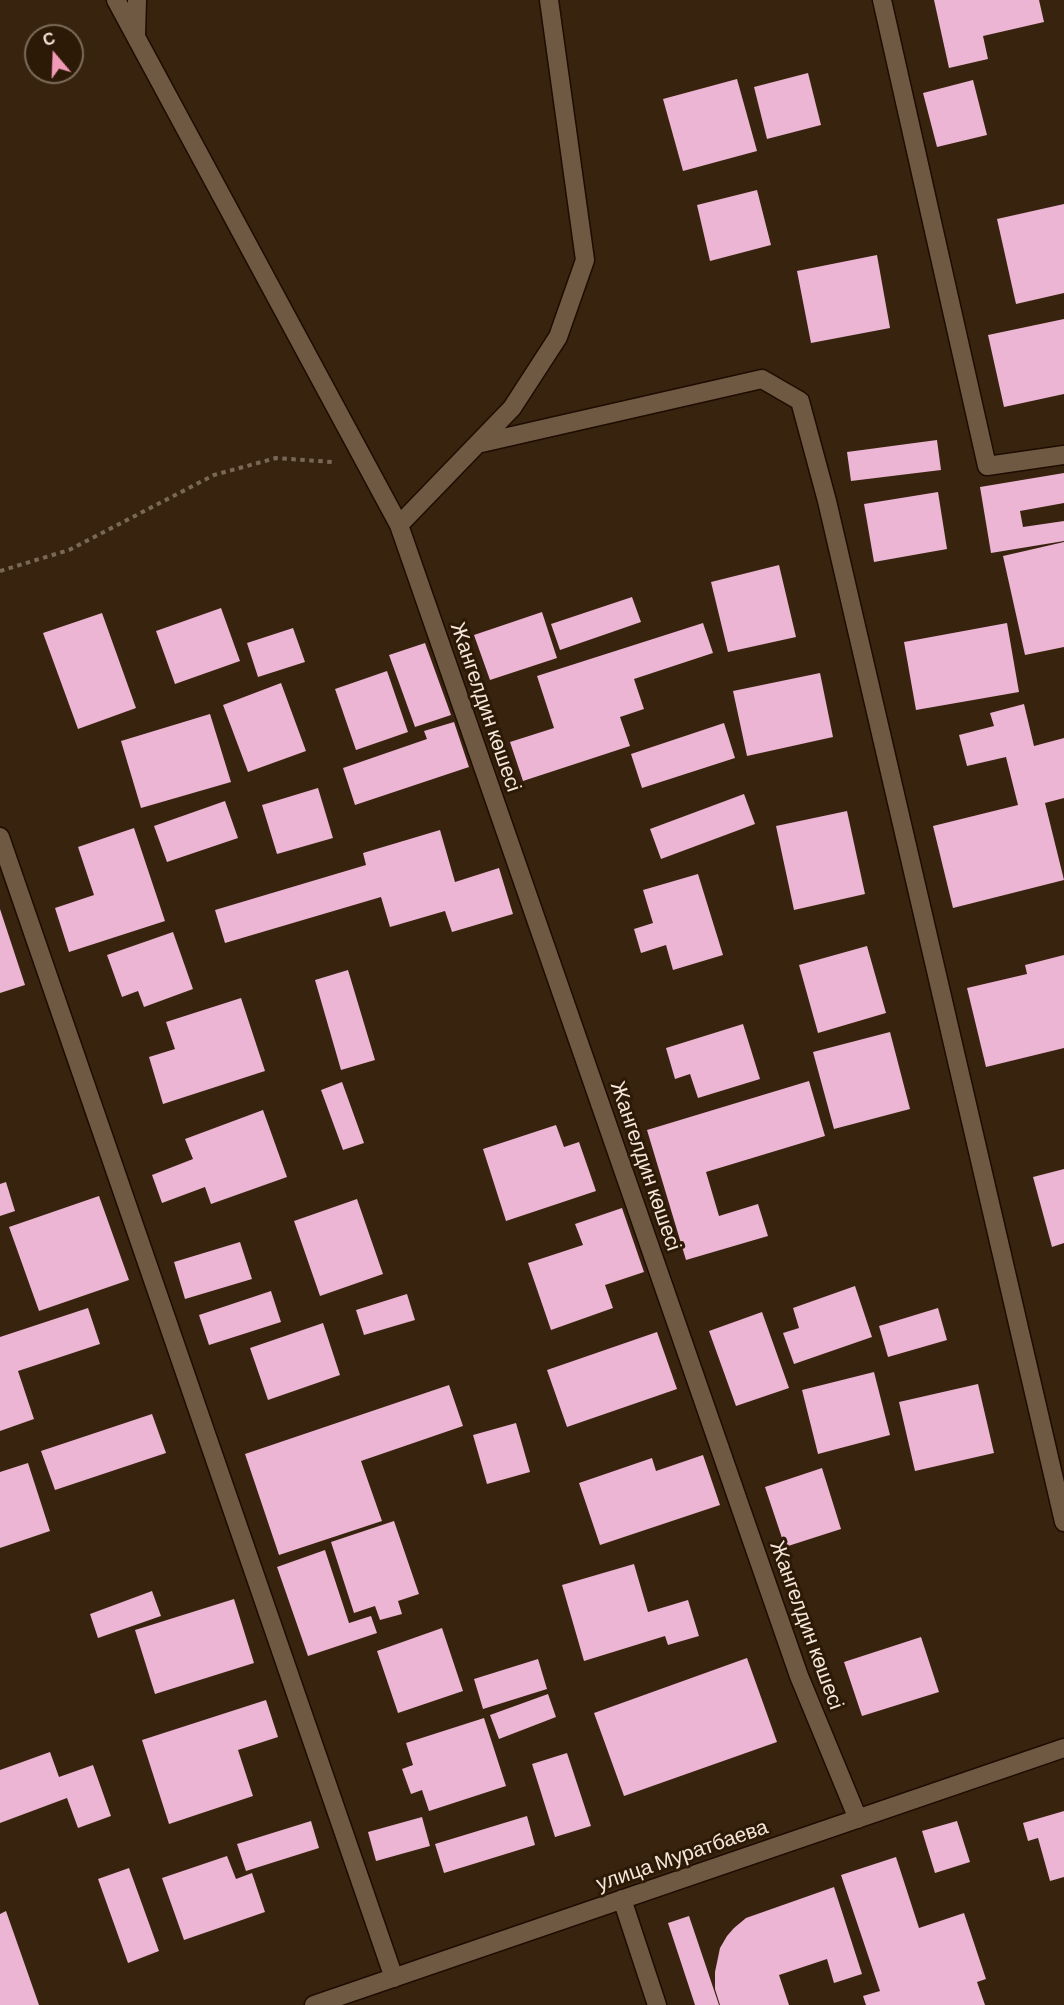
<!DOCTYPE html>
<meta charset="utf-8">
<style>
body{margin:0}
#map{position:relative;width:1064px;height:2005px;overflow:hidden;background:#38230f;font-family:Barlow,sans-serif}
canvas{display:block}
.north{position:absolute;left:24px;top:24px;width:60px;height:60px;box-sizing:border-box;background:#2d1a06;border:2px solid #7d6c5b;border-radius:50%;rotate:341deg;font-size:16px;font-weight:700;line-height:24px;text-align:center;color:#f4e6da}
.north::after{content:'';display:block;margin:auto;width:21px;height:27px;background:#f09ab6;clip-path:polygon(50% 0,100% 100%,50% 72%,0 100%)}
</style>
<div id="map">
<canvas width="1064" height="2005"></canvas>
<div class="north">С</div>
</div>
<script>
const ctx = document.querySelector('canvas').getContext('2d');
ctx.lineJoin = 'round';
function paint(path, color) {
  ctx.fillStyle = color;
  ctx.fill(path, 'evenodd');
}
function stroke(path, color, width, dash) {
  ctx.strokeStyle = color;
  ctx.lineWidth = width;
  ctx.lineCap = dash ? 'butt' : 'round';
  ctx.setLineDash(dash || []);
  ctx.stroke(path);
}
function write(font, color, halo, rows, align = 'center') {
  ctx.font = font + ' Barlow,sans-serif';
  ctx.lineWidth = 6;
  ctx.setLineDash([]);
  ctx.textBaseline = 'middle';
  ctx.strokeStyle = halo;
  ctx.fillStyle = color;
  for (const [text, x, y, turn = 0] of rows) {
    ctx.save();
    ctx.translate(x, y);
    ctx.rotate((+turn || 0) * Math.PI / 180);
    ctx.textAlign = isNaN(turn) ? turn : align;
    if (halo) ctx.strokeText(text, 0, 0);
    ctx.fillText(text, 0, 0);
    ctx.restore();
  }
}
paint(new Path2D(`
 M934 0H1039L1044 22 983 36 988 59 949 68Z
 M808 73 821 125 767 139 754 87Z
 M737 79 757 151 683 171 663 99Z
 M973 80 987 135 937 147 923 93Z
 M757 190 771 245 710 261 697 205Z
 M1064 204V293L1016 304 997 219Z
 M877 255 890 328 811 343 797 271Z
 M1064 319V394L1004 407 988 335Z
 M937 440 941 470 851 481 847 452Z
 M1064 473V503L1020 511 1023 527 1064 521V541L991 553 980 487Z
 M938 492 947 549 874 562 864 504Z
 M1064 542V647L1025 655 1003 556Z
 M779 565 796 637 728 652 711 582Z
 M632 597 641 622 560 650 551 624Z
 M221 608 240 661 175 684 156 631Z
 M542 612 557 658 490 680 474 635Z
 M102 613 136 708 78 729 43 633Z
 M703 623 713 653 634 679 644 709 620 717 630 746 523 781 510 742 554 728 537 676Z
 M1007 623 1019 692 916 710 904 642Z
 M293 628 305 662 258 677 247 643Z
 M425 643 451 715 415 727 389 655Z
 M387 671 408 732 356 750 335 689Z
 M820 673 833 737 747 756 733 691Z
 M281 683 306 751 248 772 223 705Z
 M1024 704 1034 746 1064 738V798L1045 803 1064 880 953 908 933 826 1018 805 1006 757 967 766 959 735 994 726 990 713Z
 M210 714 231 782 141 808 121 741Z
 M454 722 469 767 355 805 343 768 427 739 424 731Z
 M724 723 735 758 642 788 631 754Z
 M318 788 333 838 277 854 262 805Z
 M744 794 755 824 661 859 650 829Z
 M225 801 238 838 167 862 154 826Z
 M847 811 865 894 794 910 776 826Z
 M134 828 165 921 69 952 55 908 94 895 78 847Z
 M440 830 455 882 499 868 513 914 452 932 445 911 390 927 381 897 225 943 215 910 366 865 363 853Z
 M698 874 723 955 673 970 666 945 641 953 634 929 653 923 643 890Z
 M0 909 25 985 0 993Z
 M173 932 193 989 144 1007 138 991 122 997 107 955Z
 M867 946 886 1013 818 1033 799 965Z
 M1064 955V1048L986 1067 967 988 1027 974 1025 965Z
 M348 970 375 1060 341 1070 315 980Z
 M241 998 265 1071 163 1104 149 1057 175 1049 166 1022Z
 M743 1024 760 1079 698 1098 690 1074 675 1079 666 1048Z
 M890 1032 910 1109 834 1129 813 1052Z
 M809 1081 825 1136 706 1172 719 1216 758 1204 768 1236 686 1260 647 1130Z
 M342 1082 364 1143 343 1150 321 1090Z
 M263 1110 287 1177 211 1204 205 1187 162 1203 152 1175 193 1159 185 1139Z
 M556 1125 564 1147 579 1142 596 1191 506 1221 483 1149Z
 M1064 1169V1243L1052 1247 1033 1177Z
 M6 1182 15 1211 0 1216V1184Z
 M99 1196 129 1280 39 1311 9 1227Z
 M357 1199 383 1274 320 1296 294 1221Z
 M622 1208 644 1272 605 1285 613 1308 551 1330 528 1263 583 1245 575 1224Z
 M240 1242 252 1279 185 1299 174 1262Z
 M855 1286 872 1337 794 1364 783 1333 799 1328 793 1308Z
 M271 1291 281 1322 209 1345 199 1315Z
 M407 1294 415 1320 364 1335 356 1310Z
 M88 1308 100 1344 18 1371 34 1419 0 1431V1337Z
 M938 1308 947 1340 888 1357 879 1326Z
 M762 1312 789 1388 736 1406 709 1331Z
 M323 1323 340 1375 268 1400 250 1348Z
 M657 1332 677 1389 567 1427 547 1370Z
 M874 1372 890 1435 818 1454 802 1390Z
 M978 1384 994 1453 915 1471 899 1402Z
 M449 1385 463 1426 361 1461 382 1521 279 1555 245 1454Z
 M152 1414 166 1453 55 1490 41 1451Z
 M516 1423 530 1472 487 1484 473 1435Z
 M703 1455 720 1505 600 1545 579 1483 652 1458 656 1471Z
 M28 1463 50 1531 0 1548V1472Z
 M822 1468 841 1529 785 1547 765 1487Z
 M394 1521 419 1594 398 1601 402 1614 380 1620 375 1606 354 1613 331 1542Z
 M325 1550 349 1623 371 1616 377 1633 308 1656 277 1567Z
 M634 1564 648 1612 688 1600 699 1636 668 1645 665 1636 584 1661 562 1585Z
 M152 1591 161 1616 98 1638 90 1614Z
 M234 1599 254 1663 155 1694 135 1630Z
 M442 1628 463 1691 398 1713 377 1651Z
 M921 1637 939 1692 862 1716 844 1662Z
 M747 1658 777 1742 624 1796 594 1713Z
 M538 1659 547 1689 483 1709 474 1679Z
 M548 1694 556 1717 499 1739 490 1715Z
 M266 1700 278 1737 238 1750 253 1796 169 1824 142 1740Z
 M484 1718 506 1786 429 1811 422 1790 411 1794 402 1769 413 1765 406 1743Z
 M50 1752 59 1777 93 1765 111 1816 78 1828 67 1798 0 1823V1770Z
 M567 1753 591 1826 555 1837 532 1764Z
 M1064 1811V1877L1050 1881 1038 1838 1028 1841 1023 1823Z
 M527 1816 535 1845 444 1873 435 1844Z
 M422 1817 430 1846 376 1861 368 1832Z
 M311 1821 319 1848 246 1871 237 1844Z
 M957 1821 970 1862 935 1873 922 1831Z
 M227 1856 236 1879 252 1873 265 1912 184 1940 162 1878Z
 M896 1857 919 1928 964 1913 986 1979 977 1982 985 2005H866L863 1996 880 1991 841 1875Z
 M129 1868 159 1951 128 1963 98 1879Z
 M834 1887 862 1974 834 1983 827 1959 779 1975 789 2005H720L715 1989V1972L720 1948 727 1936 734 1928 746 1918Z
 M6 1911 39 2005H0V1914Z
 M689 1916 719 2005H695L668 1923Z`), '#ebb5d3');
const minor = new Path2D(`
 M116 0 399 525 799 1676 858 1819
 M882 0 987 466 1064 455
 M136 34 137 0
 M477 444 762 379 800 401 827 501 1064 1522
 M399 525 512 408 558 337 585 260 549 0
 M0 837 394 1978
 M622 1899 657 2005
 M314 2005 1064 1748`);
stroke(minor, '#1e0c00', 21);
stroke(new Path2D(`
 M0 571 69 550 214 475 276 458 332 462`), '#7a6756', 4, [4.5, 4.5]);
stroke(minor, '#705943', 18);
write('21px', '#f4e6da', '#2d1a06', [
 ["Жангелдин көшесі",486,707,71],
 ["Жангелдин көшесі",646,1166,71],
 ["Жангелдин көшесі",807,1625,70],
 ["улица Муратбаева",682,1855,-19]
]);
</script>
